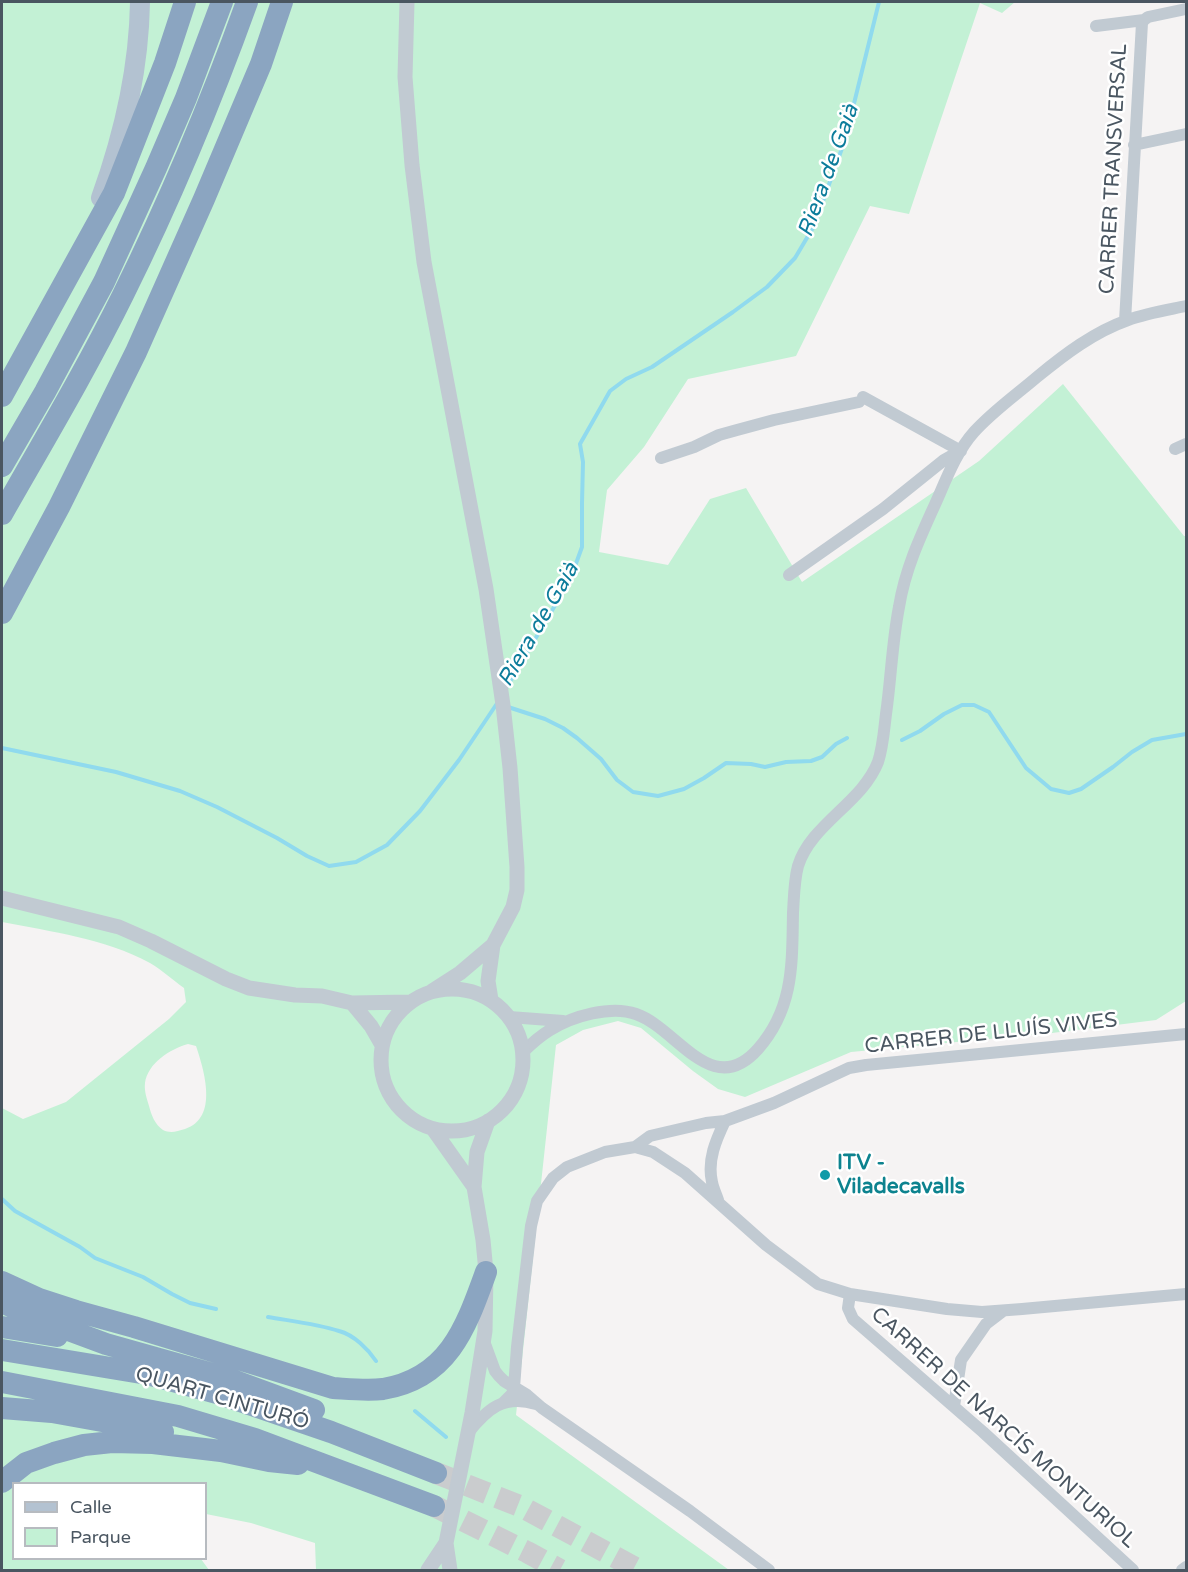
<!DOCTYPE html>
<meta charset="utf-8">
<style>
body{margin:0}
#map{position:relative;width:1188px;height:1572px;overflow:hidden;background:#f5f3f3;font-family:"Varela Round",sans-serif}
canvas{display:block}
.frame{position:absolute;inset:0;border:3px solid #4a5661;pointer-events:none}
.legend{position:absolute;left:12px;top:1482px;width:195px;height:78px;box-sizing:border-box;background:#fff;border:2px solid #b7bbc0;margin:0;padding:8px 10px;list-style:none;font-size:18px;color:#4a5661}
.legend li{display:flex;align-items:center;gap:12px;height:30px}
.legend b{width:30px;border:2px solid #b7bbc0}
</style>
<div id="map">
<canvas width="1188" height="1572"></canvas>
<div class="frame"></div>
<ul class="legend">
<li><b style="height:8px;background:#b3c2d1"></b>Calle</li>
<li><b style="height:16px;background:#c3f1d5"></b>Parque</li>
</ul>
</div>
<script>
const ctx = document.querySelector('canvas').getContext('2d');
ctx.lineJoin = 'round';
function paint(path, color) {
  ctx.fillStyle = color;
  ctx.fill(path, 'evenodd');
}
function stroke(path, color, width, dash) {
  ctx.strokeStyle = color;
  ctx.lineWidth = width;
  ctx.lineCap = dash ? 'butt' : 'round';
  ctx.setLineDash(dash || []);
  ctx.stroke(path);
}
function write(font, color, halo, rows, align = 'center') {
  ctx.font = font + ' "Varela Round",sans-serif';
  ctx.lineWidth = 5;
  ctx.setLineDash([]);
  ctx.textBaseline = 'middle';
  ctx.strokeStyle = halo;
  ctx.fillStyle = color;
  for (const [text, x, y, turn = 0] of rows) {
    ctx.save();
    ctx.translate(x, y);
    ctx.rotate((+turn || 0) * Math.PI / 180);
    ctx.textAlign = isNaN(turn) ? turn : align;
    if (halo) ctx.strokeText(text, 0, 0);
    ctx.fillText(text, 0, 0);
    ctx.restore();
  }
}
paint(new Path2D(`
 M2 2H1015L1002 13 980 3 909 214 870 206 796 356 688 379 644 447 607 490 599 552 668 565 710 499 746 488 802 582 979 461 1063 384 1184 536H1186V1001L1156 1020 1052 1033 851 1052 745 1097 718 1089 693 1071 641 1028 618 1021 583 1030 556 1045 516 1415 729 1570H316L315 1543 251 1523 206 1514V1484H14V1558L201 1559 209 1570H2V1108L23 1119 66 1102 169 1019 186 1002 184 988C173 980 162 970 150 963 104 938 52 932 2 922ZM188 1044 196 1046C204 1070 219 1118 185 1129 177 1131 171 1134 163 1130 155 1125 151 1114 149 1106 147 1099 144 1091 145 1083 148 1063 170 1049 188 1044Z`), '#c3f1d5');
stroke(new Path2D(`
 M505 690 570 580 582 547V503L583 462 580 444 610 391 626 379 652 367 733 312 767 287 795 258 814 226 845 140 879 2
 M508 707 545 719 563 728 577 738 601 759 617 780 633 792 658 796 684 789 704 778 726 763 751 764 765 767 786 762 811 761 822 757 836 744 847 738
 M902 740 920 731 944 714 962 705H974L989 712 1026 768 1051 789 1069 793 1081 789 1113 767 1132 752 1152 740 1186 734
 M2 748 116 772 180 791 217 807 277 838 307 856 329 866 356 862 387 845 420 811 459 760 498 702
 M2 1199 15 1211 80 1247 95 1258 143 1277 172 1294 190 1303 216 1309
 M268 1317C291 1321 318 1324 339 1331 354 1335 368 1349 376 1361
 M415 1411 446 1437`), '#90daee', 4);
stroke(new Path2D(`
 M436 1473 522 1507 639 1570
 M434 1506 527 1552 560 1570`), '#caccce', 22, [22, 11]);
stroke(new Path2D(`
 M1096 26 1144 20 1148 17 1186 9
 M1134 145 1186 134
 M1125 321 1142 23 1144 20
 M863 397 961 451
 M1175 449 1186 444
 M661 458 694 447 719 435 737 430 774 420 859 402
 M789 575 883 509 944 460 960 451
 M509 1017 563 1021
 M522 1053C531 1044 540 1036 550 1030 573 1016 611 1005 636 1014 677 1028 712 1101 758 1049 794 1008 792 964 793 913 794 897 794 881 798 866 811 824 862 803 878 762 883 747 884 730 886 714 891 679 892 643 899 607 905 569 921 535 937 500 947 477 957 451 974 432 993 411 1016 395 1037 377 1065 354 1094 332 1128 320 1147 313 1167 310 1186 306
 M635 1147 650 1136 706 1123 725 1121 774 1103 849 1068 866 1065 1186 1034
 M718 1200C716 1194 713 1188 712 1182 707 1160 716 1140 725 1121
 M850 1294 848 1308 853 1319 983 1432 1133 1570
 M484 1341 495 1371 499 1376 504 1381 527 1395 542 1408 690 1511 769 1570
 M503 1403 512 1394 514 1388 517 1347 531 1226 537 1201 553 1178 567 1167 605 1152 635 1147 653 1152 685 1173 766 1245 818 1284 850 1294 947 1309 982 1312 1022 1309 1186 1294
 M954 1406 961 1360 986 1324 1003 1311
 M468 1433C487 1409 504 1394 536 1404
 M1182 1570 1186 1567`), '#c1cad2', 12);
stroke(new Path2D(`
 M407 2 405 77 412 165 424 262 486 589 503 705 510 768 517 867V890L513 907 493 945 460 973 432 991
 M2 898 119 927 151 941 226 979 249 988 295 995 322 996 352 1003 409 1002
 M381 1060a71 71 0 1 1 142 0a71 71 0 1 1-142 0Z
 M491 1000 488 981 493 945
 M352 1003 371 1026 382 1045
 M433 1129 474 1187
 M428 1570 446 1543
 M450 1570 446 1543 472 1413 485 1331 486 1272 483 1240 474 1187 477 1152 488 1121`), '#c1cad2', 15);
stroke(new Path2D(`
 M101 198C123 137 139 67 140 2`), '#b3c2d1', 20);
stroke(new Path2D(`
 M2 396 114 193 165 63 185 2
 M2 466 45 392 104 282 156 168 186 98 222 2
 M2 514C43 442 86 370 123 295 170 200 211 102 247 2
 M2 613 59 507 136 352 204 199 261 64 282 2
 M2 1282 39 1299 76 1311 134 1327 333 1388C349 1389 367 1391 383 1389 449 1378 466 1327 486 1272
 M2 1302 36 1318 106 1344 227 1378 314 1410
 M2 1327 57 1336
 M2 1350 147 1374 220 1394 331 1432 436 1473
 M2 1382 178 1416 255 1439 434 1506
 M2 1408 52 1412 163 1432
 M2 1482 26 1463 54 1453 84 1445 112 1442 153 1443 221 1451 269 1461 298 1464`), '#8ba5c1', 22);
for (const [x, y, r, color] of [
 [825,1175,6,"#0f9aa8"]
]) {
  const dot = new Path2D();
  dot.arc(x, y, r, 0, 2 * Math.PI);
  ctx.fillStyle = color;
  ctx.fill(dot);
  stroke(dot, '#fff', 2);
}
write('21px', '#4a5661', '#fff', [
 ["CARRER TRANSVERSAL",1114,169,-87],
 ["CARRER DE LLUÍS VIVES",991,1034,-6],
 ["QUART CINTURÓ",222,1399,16],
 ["CARRER DE NARCÍS MONTURIOL",1003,1428,42]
]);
write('bold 21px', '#0d838f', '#fff', [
 ["ITV -",837,1163],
 ["Viladecavalls",837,1187]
], 'left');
write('italic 22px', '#0c7c9b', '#fff', [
 ["Riera de Gaià",829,171,-70],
 ["Riera de Gaià",539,625,-60]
]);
</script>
